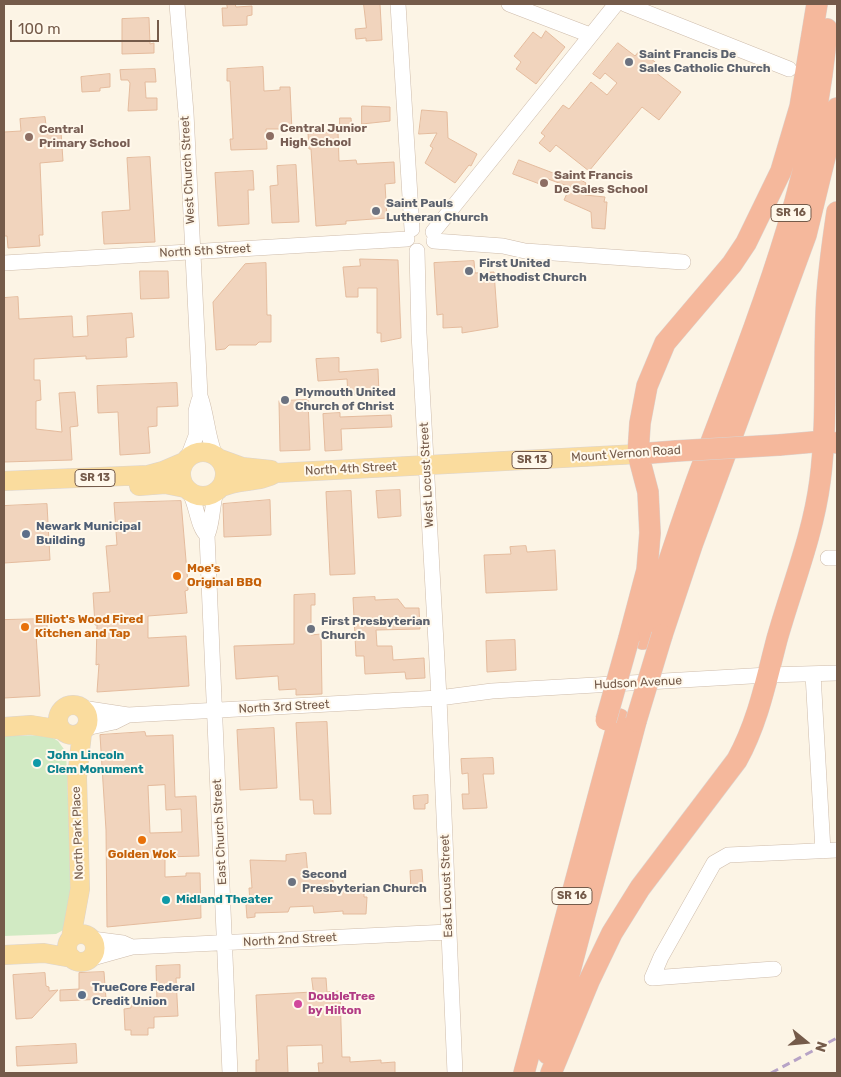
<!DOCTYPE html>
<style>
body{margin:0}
#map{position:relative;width:841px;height:1077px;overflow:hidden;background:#fcf4e5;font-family:Rubik,sans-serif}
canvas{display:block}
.frame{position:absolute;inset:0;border:5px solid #755b4a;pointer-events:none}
.north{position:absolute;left:781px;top:1017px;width:50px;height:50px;-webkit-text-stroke:4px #fff8eb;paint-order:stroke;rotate:107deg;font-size:14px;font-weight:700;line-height:20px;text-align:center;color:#755b4a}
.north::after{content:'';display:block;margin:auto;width:18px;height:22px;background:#755b4a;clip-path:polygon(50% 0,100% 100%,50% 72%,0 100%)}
.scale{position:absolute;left:10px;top:20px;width:149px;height:22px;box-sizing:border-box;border:2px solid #755b4a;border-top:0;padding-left:6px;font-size:15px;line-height:18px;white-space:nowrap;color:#755b4a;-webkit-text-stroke:4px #fff8eb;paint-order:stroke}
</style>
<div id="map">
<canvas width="841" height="1077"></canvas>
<div class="frame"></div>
<div class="north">N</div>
<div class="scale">100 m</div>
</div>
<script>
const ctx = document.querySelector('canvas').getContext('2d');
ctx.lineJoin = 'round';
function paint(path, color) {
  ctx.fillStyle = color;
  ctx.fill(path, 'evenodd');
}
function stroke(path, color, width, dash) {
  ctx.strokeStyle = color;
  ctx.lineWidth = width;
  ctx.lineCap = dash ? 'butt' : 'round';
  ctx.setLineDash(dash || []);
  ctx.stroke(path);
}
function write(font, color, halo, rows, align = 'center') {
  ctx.font = font + ' Rubik,sans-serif';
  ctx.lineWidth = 4;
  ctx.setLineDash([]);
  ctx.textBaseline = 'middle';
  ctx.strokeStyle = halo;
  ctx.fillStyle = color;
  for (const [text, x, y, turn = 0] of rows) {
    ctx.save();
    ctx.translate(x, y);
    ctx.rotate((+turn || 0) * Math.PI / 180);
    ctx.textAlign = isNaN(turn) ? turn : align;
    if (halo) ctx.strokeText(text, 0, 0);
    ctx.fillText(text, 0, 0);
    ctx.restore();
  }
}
paint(new Path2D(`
 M48 735 58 741 66 752 73 912 67 928 56 934 4 936V736Z`), '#d1eac3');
const building = new Path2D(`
 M227 4H235L236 7 252 6V15L247 16V25L223 26 222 8H227Z
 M364 4H380L382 40 366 41V38L356 39 355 29 366 28Z
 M149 18 150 44 154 43V53L122 54V19Z
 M546 31 565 47 536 84 516 69 521 62 514 56 533 32 541 38Z
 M618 43 635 56 640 50 660 66 655 72 681 92 659 120 642 107 589 171 556 145 550 152 539 143 545 136 541 133 563 105 569 109 591 82 607 95 617 83 605 73 600 79 593 74Z
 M263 67 264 91 280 90V87H290L292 131 281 132V129H266L267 149 231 150 230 139H233L230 81H227V69Z
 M155 69 156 82H145L146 98H157V110L128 111 130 83 128 80H121L120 70Z
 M110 74V87L100 88V91L82 92 81 77Z
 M362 106 390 107V121L362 124Z
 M422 110 447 112 448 138 477 154 471 166 469 165 455 183 425 163 433 148 430 146 437 133 419 134Z
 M45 117 47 133 61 132 63 161 40 163 43 235H39L40 246 8 248 7 236H4V132L21 131 20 119Z
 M340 118H351L352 130H340Z
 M338 132 339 161 356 160 357 164 394 162 395 183 385 184 387 218 346 221V224L316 226 311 149H309L308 133Z
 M150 157 155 242 104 244 102 212 130 210 127 158Z
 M519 160 561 176 562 173 581 180 586 183 583 190 587 192 585 195 605 197 604 202H607L605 229 592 228 591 212 564 200 570 187 548 179 545 186 513 174Z
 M296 165 299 222 272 223 270 186 278 185 277 166Z
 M253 171 254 190H248L249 224 218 226 215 173Z
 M360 259 398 260 401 338 381 342V333H377V288H358V297H346L343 267 360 266Z
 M474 261 475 273 494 272 498 327 462 333V327L443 328V314L437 315 434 263Z
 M266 263 267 315H271V342H259L256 345H229L225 349 216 350 213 302 245 264Z
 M140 271H168L169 298 141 299Z
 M18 297 19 319 72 316 73 337 88 336 87 316 132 313 134 337 126 338 127 357 86 359V356L34 359V380H40L41 400 36 401V429L62 432 59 393 75 392 78 426 70 427 72 460 4 462V298Z
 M339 358V372L378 369 379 394 348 395 347 379 318 381 316 359Z
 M177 383 178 406 157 407V426L148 427 150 453 120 455 118 412 98 413 97 386Z
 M308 400 310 450 280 451 279 401Z
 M340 413V417L391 415 392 427 341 429 342 450 325 451 323 414Z
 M400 490 401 516 378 518 376 491Z
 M351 491 355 574 330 575 326 492Z
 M270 500 271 535 224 537 223 504Z
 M181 501 188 584V590L185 591 187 613 148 616V638L186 636 189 686 97 692 99 664 96 665 97 625H95L93 593 110 592 106 546 117 545 114 503Z
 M47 504 50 560 4 563V506Z
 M526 546 527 552 555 550 557 590 486 593 484 555 511 554 510 547Z
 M315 594V605H311V635L321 634 322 694 296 695V689L279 690 278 676 236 679 234 646 294 644V595Z
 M375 597V600L398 599 405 608H419L420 629 376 630 377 646H392L393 660 424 658 425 678 406 679 405 672 365 674 364 656H356L353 598Z
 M47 619V634H36L40 696 4 698V620Z
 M515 640 516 670 487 672 486 641Z
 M327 722 331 814H314L313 800H300L296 723Z
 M274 728 277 788 240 790 237 730Z
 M145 732 146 736 173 735 175 797 196 796 199 856 165 857V877L186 876V873H200L201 918 107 927 106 830 100 735ZM165 785 166 810 181 809 182 832 150 833 148 786Z
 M493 758 494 774H483L487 808 463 809 462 794H469L468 773 462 774 461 759Z
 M428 795V803L425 804V809H414L413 796Z
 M306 853 308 876 333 874V887L364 885V897H367L366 914H343V911L314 913 313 906 290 907 288 912 255 913V917L247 918 246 905 250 903 249 888H252L250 860 286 861V855Z
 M422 870 423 886 420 890H411L410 871Z
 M180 965V978H176L178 1016 154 1017V1028H148V1035H131V1030H125L124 1009 131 1008V1003L157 1002 156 966Z
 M104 972 106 999 60 1001V990L79 989V973Z
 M45 973 46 986 49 987V991L58 990 32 1018 16 1019 13 975Z
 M312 978H326L327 992 340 991 342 1057H350V1062L381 1060V1063L395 1062V1073H319L318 1063H323L322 1045 287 1046 288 1073H256V1060H259L256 995 313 992Z
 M76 1044 77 1063 17 1066 16 1047Z`);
paint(building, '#f1d4bd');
stroke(building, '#e4bb9d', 1);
const minor = new Path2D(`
 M177 4 186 113 200 396C207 415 207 436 215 455
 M398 4 412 229
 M509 4 590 35
 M625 4 789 69
 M433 232 616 4
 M434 241 503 246 525 251 683 262
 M417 251 419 333 439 698 455 1073
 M4 263 407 239
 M188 457 196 436V411L199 400
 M216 492C212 504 212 528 207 535L230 1073
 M190 493C197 506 198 528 207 535
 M828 558H837
 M813 674 823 851
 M82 708 128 715 439 698 492 691 768 675 837 673
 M86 728 114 722 128 715
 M92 939 123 943 132 947
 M89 959 132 947 449 932
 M774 969 652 978 661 957 714 863 728 855 837 850`);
const major = new Path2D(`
 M181 474a22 22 0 1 1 44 0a22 22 0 1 1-44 0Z
 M220 459 242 467 271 470
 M4 481 148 475 163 471 184 462
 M139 486 165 484 185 488
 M222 487C239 479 260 483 276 473L638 454
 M58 720a15 15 0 1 1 30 0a15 15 0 1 1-30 0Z
 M4 727 31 725 62 730
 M67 948a14 14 0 1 1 28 0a14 14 0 1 1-28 0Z
 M71 938 80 889 77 777 82 733
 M4 955 44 953 72 958`);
const highway = new Path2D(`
 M779 445 825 441 837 443
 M638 454 676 451
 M662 635 692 545 806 235 837 108
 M629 638 647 570 650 533 648 492 638 454 640 423 647 386 665 343 732 264 746 243 781 171 800 107 817 4
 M643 639C662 584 679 528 699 474 753 330 815 184 827 29
 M548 1054 636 721
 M524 1073 619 719
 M551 1073 589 981 612 933 640 888 737 760C758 722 766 681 777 639 792 586 813 535 820 481 828 419 823 357 827 295 829 268 833 239 837 212`);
stroke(minor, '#cebcab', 16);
stroke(major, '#dbd4d0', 20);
stroke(highway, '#dbd4d0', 22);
stroke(minor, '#fff', 15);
stroke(major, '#fadc9e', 19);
stroke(highway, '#f5b89c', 21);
stroke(new Path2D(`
 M771 1073 837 1038`), '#b7a3c6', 3, [8, 5]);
const highwayBridge = new Path2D(`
 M676 451 779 445
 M606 720 629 638
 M636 721 662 635`);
stroke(highwayBridge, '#dbd4d0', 22, []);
stroke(highwayBridge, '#f5b89c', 21);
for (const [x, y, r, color] of [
 [629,62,5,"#6b7280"],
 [270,136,5,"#8d6e63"],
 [29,137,5,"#8d6e63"],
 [544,183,5,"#8d6e63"],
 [376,211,5,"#6b7280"],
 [469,271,5,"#6b7280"],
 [285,400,5,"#6b7280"],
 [26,534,5,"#5c6f8a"],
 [177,576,5,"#e8710a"],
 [25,627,5,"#e8710a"],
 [311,629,5,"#6b7280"],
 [37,763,5,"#0f9aa8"],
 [142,840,5,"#e8710a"],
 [292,882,5,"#6b7280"],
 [166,900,5,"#0f9aa8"],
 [82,995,5,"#5c6f8a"],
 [298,1004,5,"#d1479c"]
]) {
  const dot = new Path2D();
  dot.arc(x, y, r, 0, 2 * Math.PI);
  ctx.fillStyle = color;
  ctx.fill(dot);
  stroke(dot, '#fff8eb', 2);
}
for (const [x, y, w] of [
 [791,213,40],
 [532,460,40],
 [95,478,40],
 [572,896,40]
]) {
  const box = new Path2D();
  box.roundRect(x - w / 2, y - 8.5, w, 17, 4);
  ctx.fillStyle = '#fff8eb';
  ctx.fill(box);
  stroke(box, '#755b4a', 1);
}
write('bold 11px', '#755b4a', null, [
 ["SR 16",791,213],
 ["SR 13",532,460],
 ["SR 13",95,478],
 ["SR 16",572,896]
]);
write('bold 12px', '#5b616d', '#fff8eb', [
 ["Saint Francis De",639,55],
 ["Sales Catholic Church",639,69],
 ["Saint Pauls",386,204],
 ["Lutheran Church",386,218],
 ["First United",479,264],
 ["Methodist Church",479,278],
 ["Plymouth United",295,393],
 ["Church of Christ",295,407],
 ["First Presbyterian",321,622],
 ["Church",321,636],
 ["Second",302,875],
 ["Presbyterian Church",302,889]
], 'left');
write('bold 12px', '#785e54', '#fff8eb', [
 ["Central Junior",280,129],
 ["High School",280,143],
 ["Central",39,130],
 ["Primary School",39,144],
 ["Saint Francis",554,176],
 ["De Sales School",554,190]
], 'left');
write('12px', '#755b4a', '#fff8eb', [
 ["West Church Street",188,170,-93],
 ["North 5th Street",205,251,-3],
 ["Mount Vernon Road",626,454,-4],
 ["North 4th Street",351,469,-3],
 ["West Locust Street",427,475,-93],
 ["Hudson Avenue",638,683,-3],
 ["North 3rd Street",284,707,-3],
 ["East Church Street",220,832,-93],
 ["North Park Place",78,833,-92],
 ["East Locust Street",447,886,-92],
 ["North 2nd Street",290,940,-3]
]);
write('bold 12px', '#4e5e75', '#fff8eb', [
 ["Newark Municipal",36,527],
 ["Building",36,541],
 ["TrueCore Federal",92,988],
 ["Credit Union",92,1002]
], 'left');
write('bold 12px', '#c56008', '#fff8eb', [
 ["Moe's",187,569],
 ["Original BBQ",187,583],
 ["Elliot's Wood Fired",35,620],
 ["Kitchen and Tap",35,634],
 ["Golden Wok",142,855,"center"]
], 'left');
write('bold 12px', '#0d838f', '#fff8eb', [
 ["John Lincoln",47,756],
 ["Clem Monument",47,770],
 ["Midland Theater",176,900]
], 'left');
write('bold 12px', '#b23c85', '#fff8eb', [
 ["DoubleTree",308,997],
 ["by Hilton",308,1011]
], 'left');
</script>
